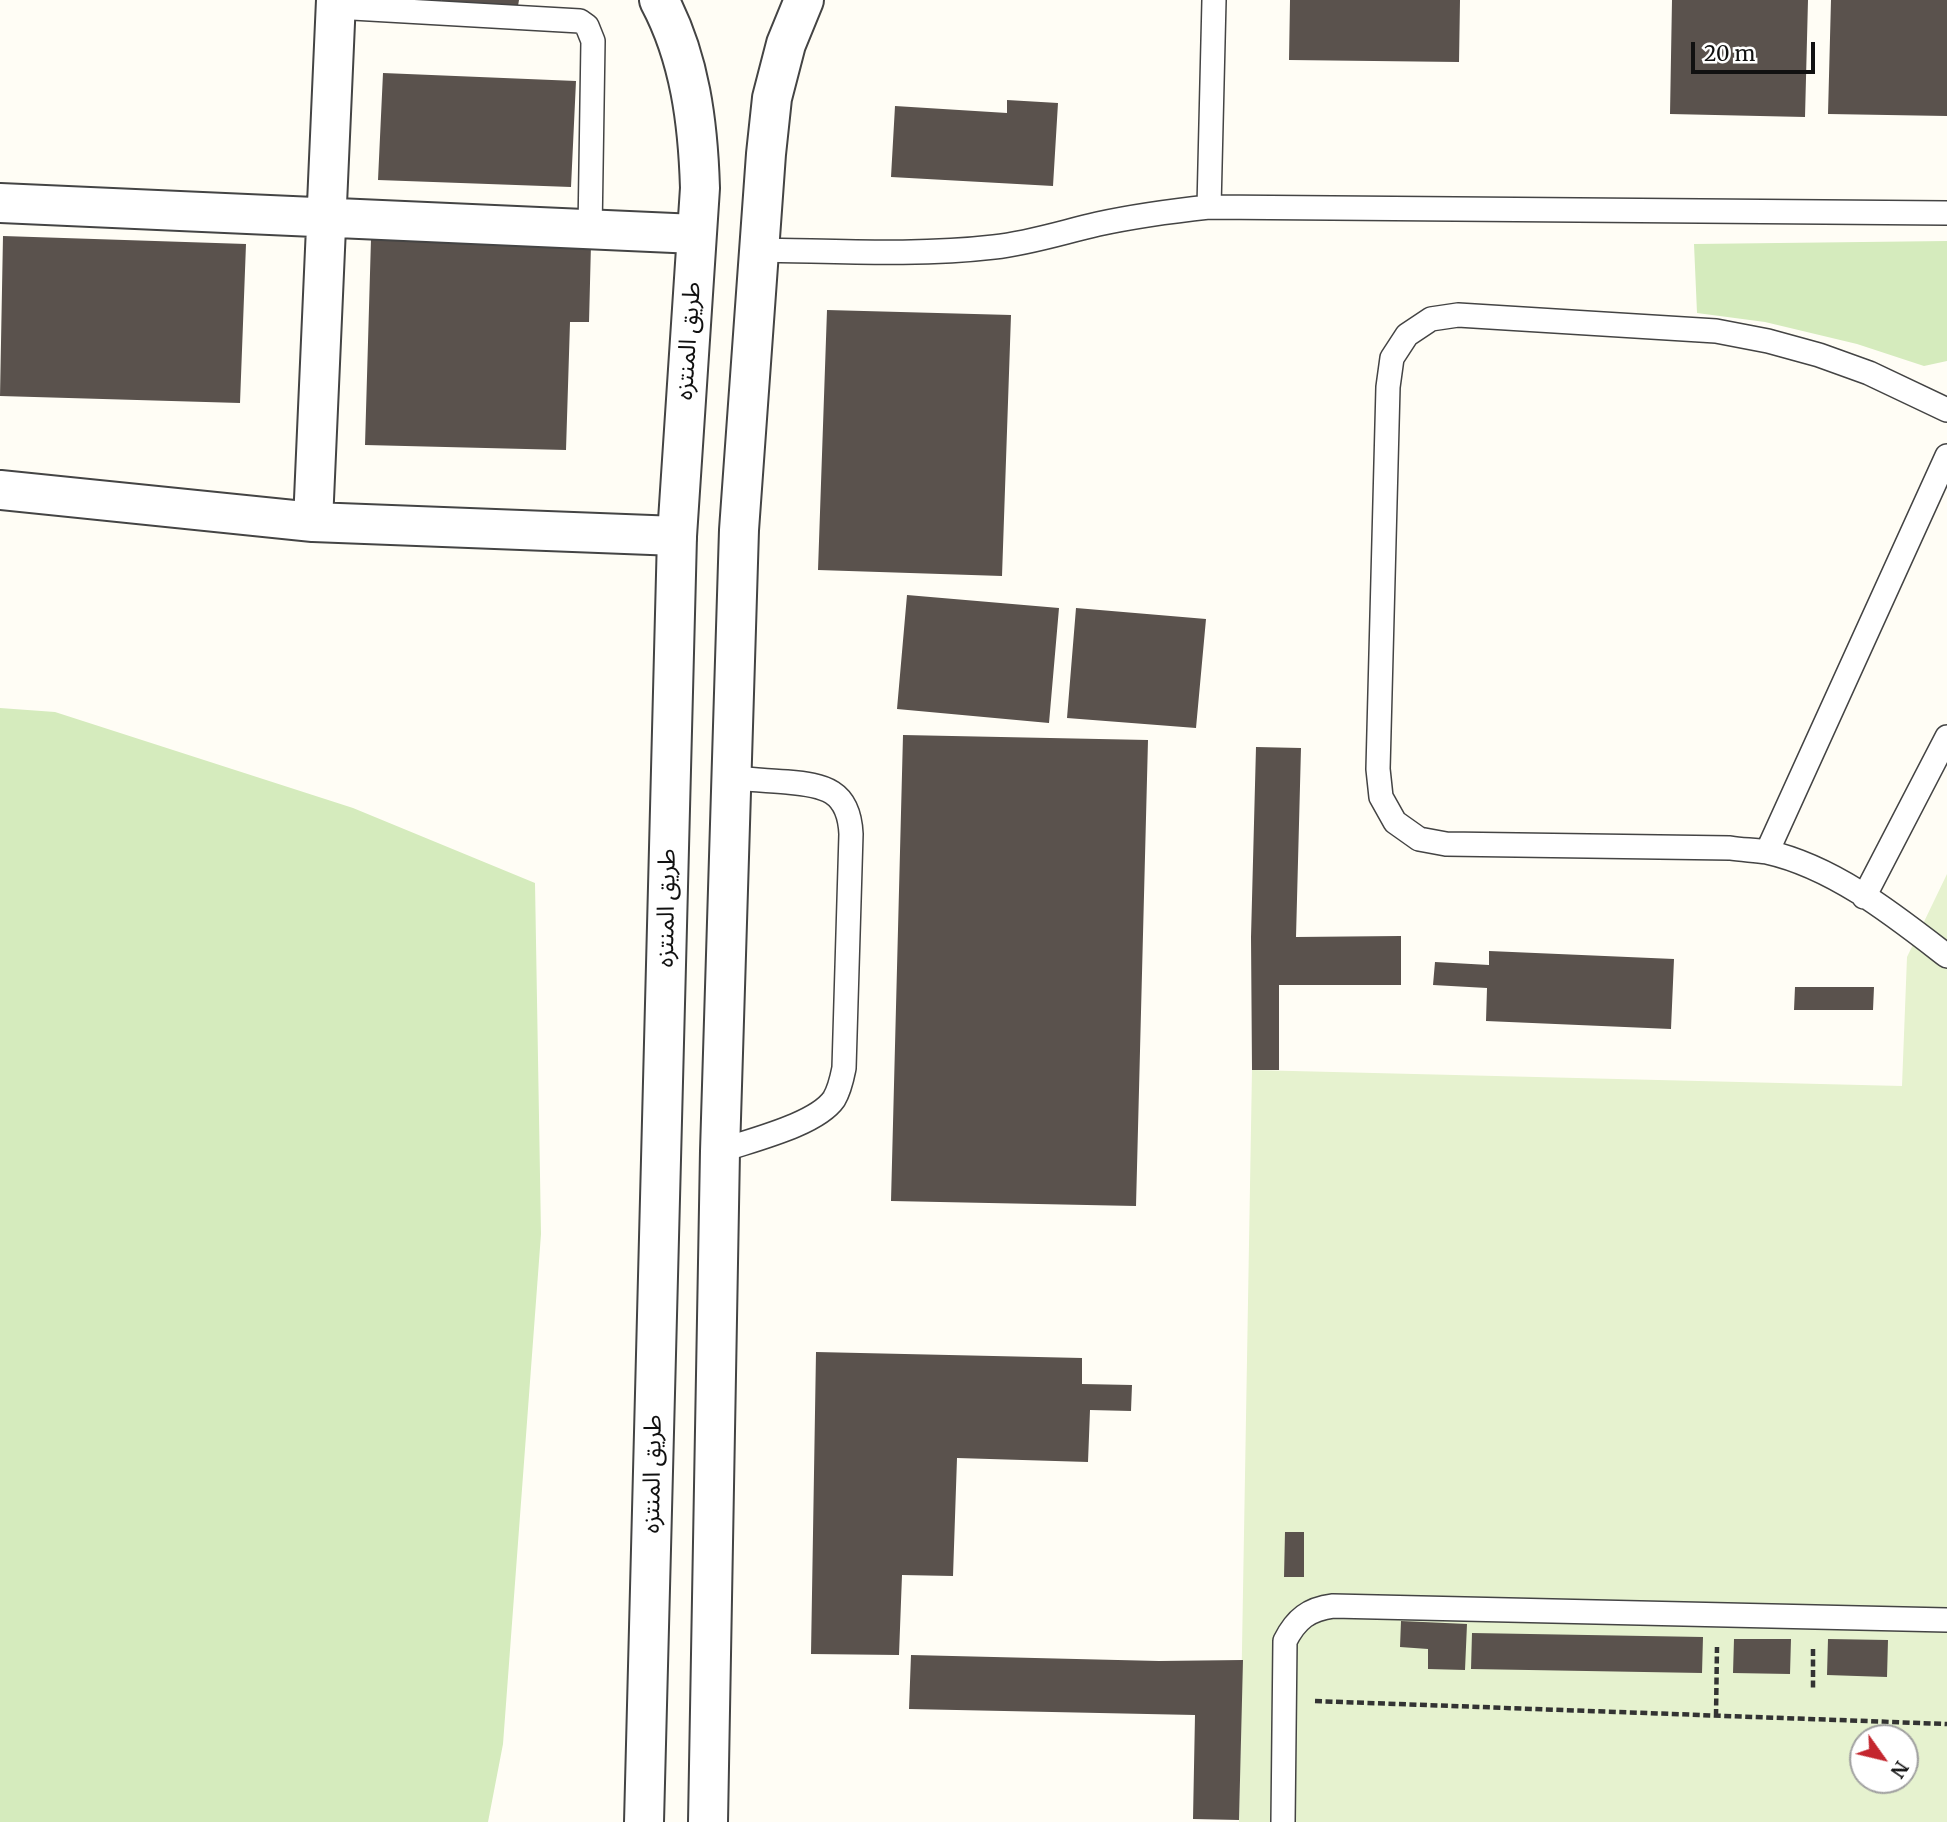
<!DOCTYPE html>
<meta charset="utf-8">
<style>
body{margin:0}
#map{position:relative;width:1947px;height:1822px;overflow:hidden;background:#fffdf5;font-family:Merriweather,serif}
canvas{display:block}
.north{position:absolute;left:1849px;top:1724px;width:70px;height:70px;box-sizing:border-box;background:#fff;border:2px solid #a0a0a0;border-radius:50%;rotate:124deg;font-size:19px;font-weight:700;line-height:28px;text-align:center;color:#111}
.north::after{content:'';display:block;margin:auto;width:24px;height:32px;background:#c4262e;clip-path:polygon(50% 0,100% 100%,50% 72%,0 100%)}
.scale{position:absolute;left:1691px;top:42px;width:124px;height:32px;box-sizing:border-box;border:4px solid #111;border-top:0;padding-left:9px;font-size:21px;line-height:24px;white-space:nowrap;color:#111;-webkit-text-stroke:5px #fff;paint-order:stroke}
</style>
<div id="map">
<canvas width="1947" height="1822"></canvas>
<div class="north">N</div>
<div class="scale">20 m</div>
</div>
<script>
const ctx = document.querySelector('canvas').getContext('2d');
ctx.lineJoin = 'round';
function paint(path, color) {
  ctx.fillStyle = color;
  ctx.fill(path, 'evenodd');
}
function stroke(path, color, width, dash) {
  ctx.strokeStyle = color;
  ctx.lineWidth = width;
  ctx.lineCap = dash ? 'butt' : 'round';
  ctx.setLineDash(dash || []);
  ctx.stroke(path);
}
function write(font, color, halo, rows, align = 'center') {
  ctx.font = font + ' Merriweather,"Noto Sans Arabic",serif';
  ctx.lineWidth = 7;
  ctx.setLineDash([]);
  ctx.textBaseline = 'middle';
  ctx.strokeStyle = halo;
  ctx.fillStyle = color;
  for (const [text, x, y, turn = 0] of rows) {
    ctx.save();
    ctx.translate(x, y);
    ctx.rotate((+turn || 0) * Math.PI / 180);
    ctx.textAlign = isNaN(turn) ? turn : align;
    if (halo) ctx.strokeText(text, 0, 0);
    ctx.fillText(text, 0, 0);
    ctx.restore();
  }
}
paint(new Path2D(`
 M1947 241V361L1924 366 1857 344 1765 322 1697 313 1694 244Z
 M0 708 55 712 353 808 535 883 541 1234 503 1744 488 1822H0Z`), '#d5ebbd');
paint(new Path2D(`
 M1947 874V1822H1239L1252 1070 1902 1086 1907 957ZM1863 1738H1905V1780H1863Z`), '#e6f2cf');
paint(new Path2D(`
 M442 0H519L518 6 442 2Z
 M1290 0H1460L1459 62 1289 60Z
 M1672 0H1808L1805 117 1670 114Z
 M1831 0H1947V116L1828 114Z
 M383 73 576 81 571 187 378 180Z
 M1007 100 1058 103 1053 186 891 177 895 106 1007 113Z
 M3 236 246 244 240 403 0 396Z
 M371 239 591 244 589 322H570L566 450 365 445Z
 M827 310 1011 315 1002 576 818 570Z
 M907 595 1059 608 1049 723 897 709Z
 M1076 608 1206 619 1196 728 1067 718Z
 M903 735 1148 740 1136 1206 891 1201Z
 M1256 747 1301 748 1296 937 1401 936V985H1279V1070H1252L1251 937Z
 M1489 951 1674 959 1671 1029 1486 1021 1487 988 1433 985 1435 962 1489 965Z
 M1795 987H1874L1873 1010H1794Z
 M816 1352 1082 1358V1384L1132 1385 1131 1411 1090 1410 1088 1462 957 1458 953 1576 902 1575 899 1655 811 1654Z
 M1285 1532H1304V1577H1284Z
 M1401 1621 1467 1624 1465 1670 1428 1669V1649L1400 1647Z
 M1472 1633 1703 1637 1702 1673 1471 1669Z
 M1734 1639H1791L1790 1674 1733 1673Z
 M1828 1639 1888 1640 1887 1677 1827 1675Z
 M911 1655 1159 1661 1243 1660 1239 1820 1193 1819 1195 1715 909 1709Z`), '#5a524d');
const service = new Path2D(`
 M335 7 580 21 587 26 593 41 590 231
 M1209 207 1214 0
 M759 250C837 251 917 256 994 247 1030 243 1063 232 1098 224 1135 216 1172 211 1209 207L1947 213
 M1947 410 1869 373 1819 355 1768 341 1716 331 1458 315 1431 319 1407 335 1392 358 1388 387 1378 769 1381 797 1395 822 1419 839 1446 844 1730 848C1742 850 1755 850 1767 852 1834 867 1894 915 1947 956
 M1767 852 1947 456
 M1864 897 1947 737
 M720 1151C751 1140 816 1125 834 1099 840 1089 842 1078 844 1068L851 834C849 790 824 785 787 782 768 781 749 779 731 778
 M1283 1822 1285 1641C1296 1619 1309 1609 1333 1606L1947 1620`);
const minor = new Path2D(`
 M0 203 696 234
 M0 490 313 522 677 536
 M313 522 336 0`);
const tertiary = new Path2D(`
 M644 1822 677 536 700 188C698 123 690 58 659 0
 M708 1822 720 1151 739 530 766 154 772 98 786 44 804 0`);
stroke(service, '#444', 26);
stroke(minor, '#444', 42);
stroke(tertiary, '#444', 42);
stroke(new Path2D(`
 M1813 1649V1689
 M1315 1701 1947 1724
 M1716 1716 1717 1647`), '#333', 4.5, [7, 3.5]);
stroke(service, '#fff', 23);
stroke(minor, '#fff', 38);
stroke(tertiary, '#fff', 38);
write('24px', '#111', '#fff', [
 ["طريق المنتزه",689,341,-86],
 ["طريق المنتزه",667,908,-89],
 ["طريق المنتزه",653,1474,-89]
]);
</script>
